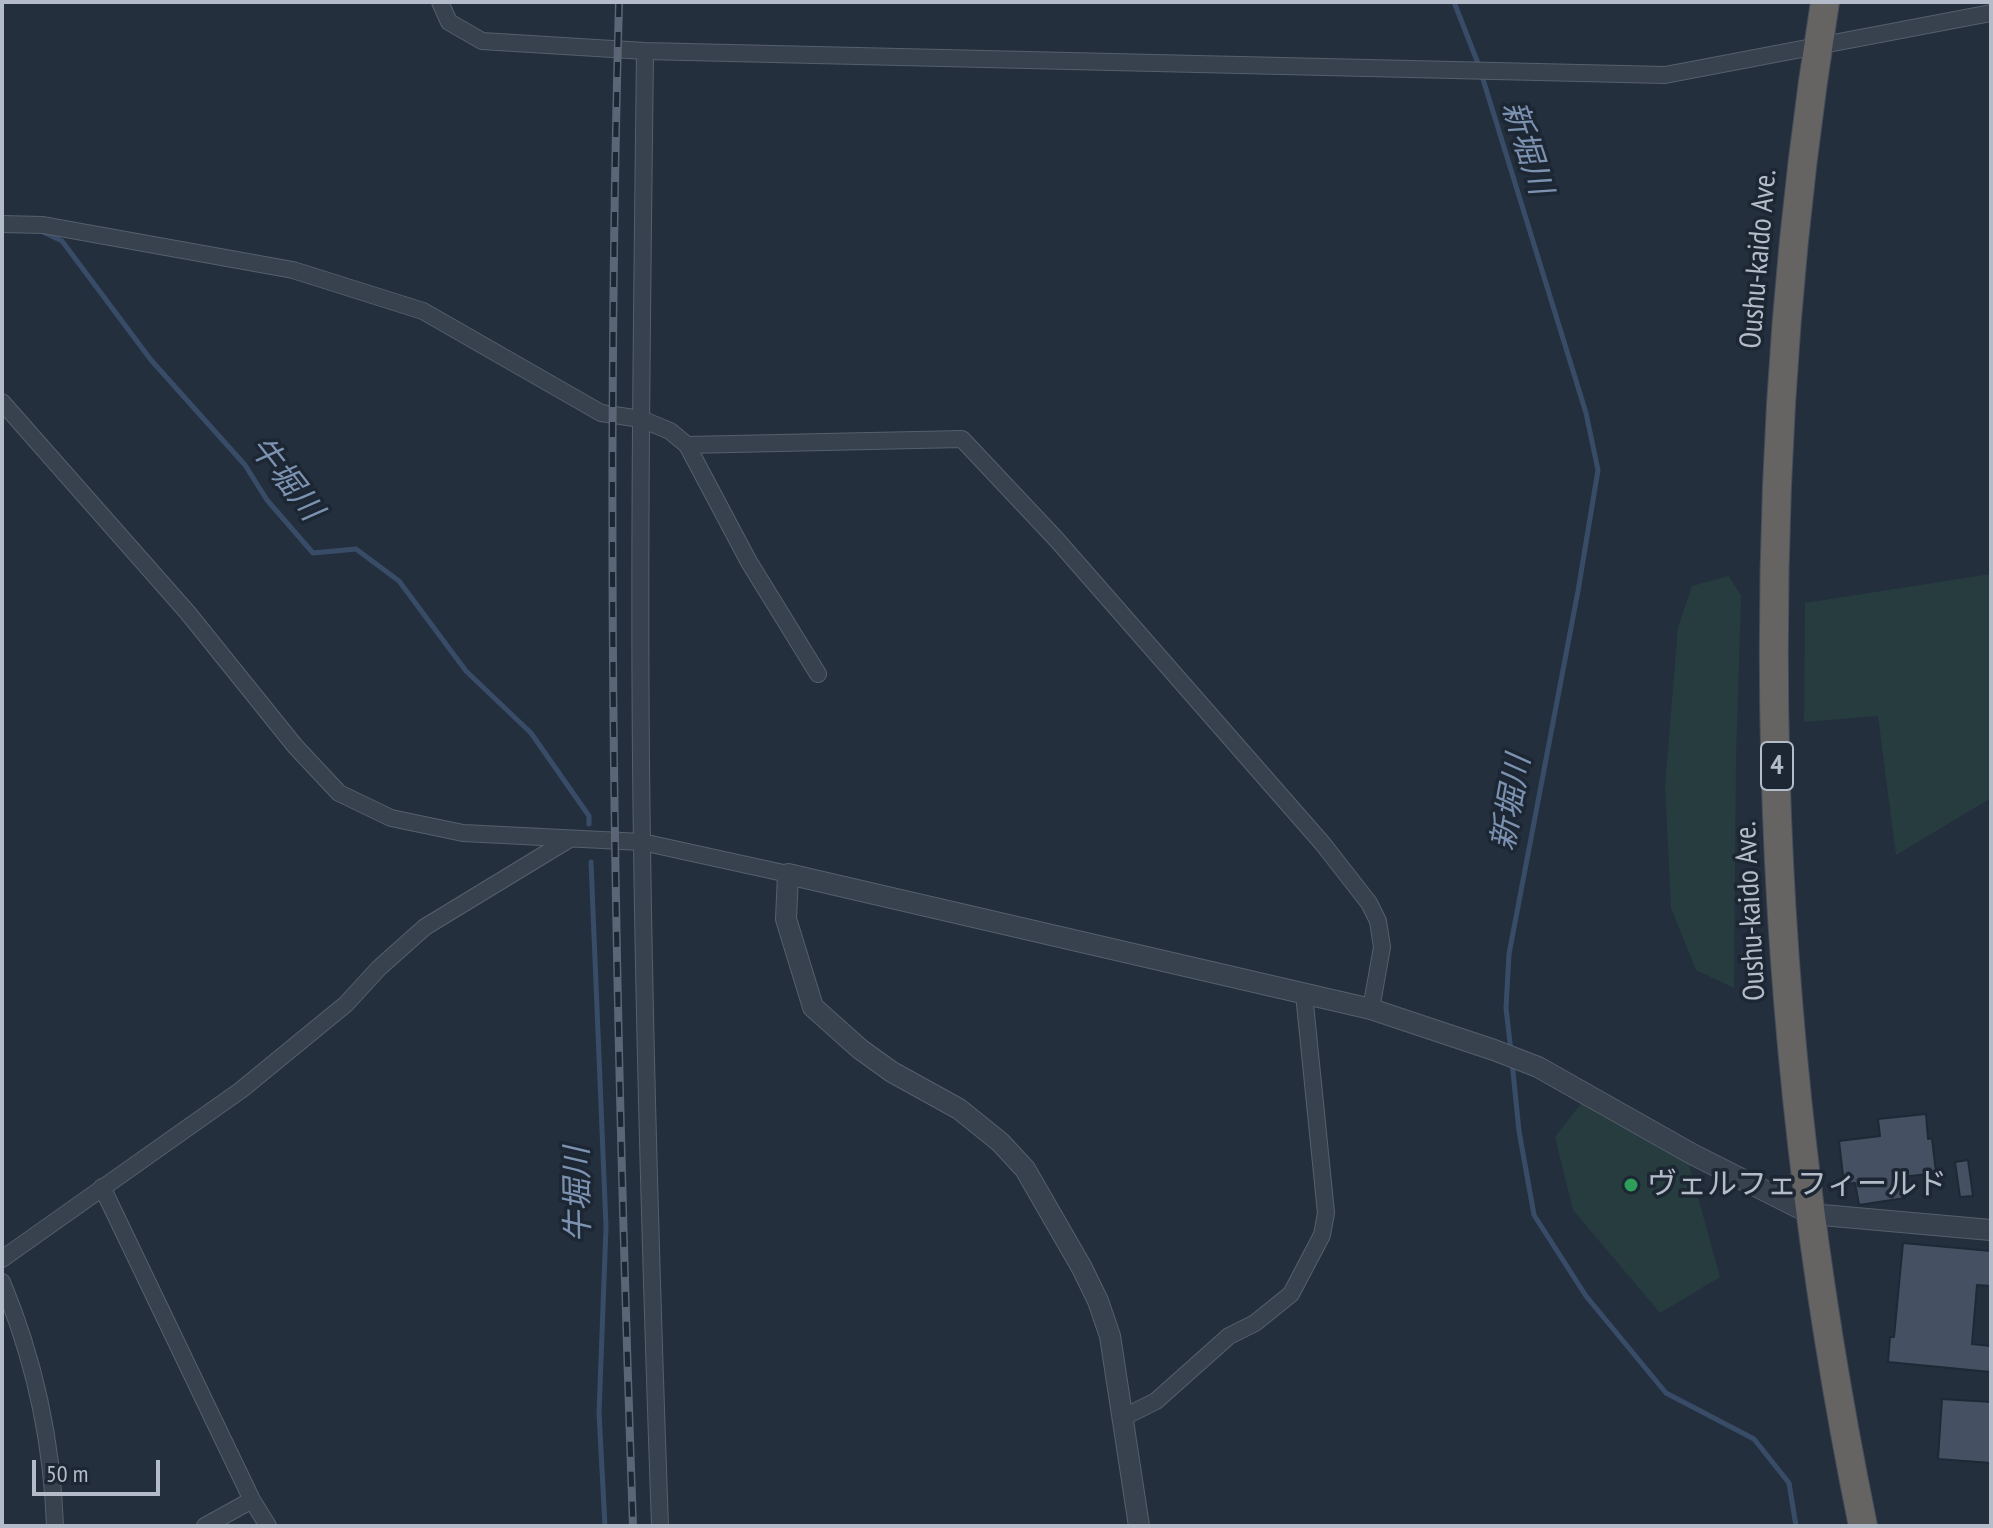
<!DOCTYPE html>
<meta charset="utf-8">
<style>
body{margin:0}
#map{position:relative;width:1993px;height:1528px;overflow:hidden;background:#242f3e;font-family:"PT Sans Narrow",sans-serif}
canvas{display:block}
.frame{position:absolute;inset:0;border:4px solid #b4bcc9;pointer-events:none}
.scale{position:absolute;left:32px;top:1460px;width:128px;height:36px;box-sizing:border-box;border:4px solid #b4bcc9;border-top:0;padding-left:10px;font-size:24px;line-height:28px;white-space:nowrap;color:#b4bcc9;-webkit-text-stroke:6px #1d2633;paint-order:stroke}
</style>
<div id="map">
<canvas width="1993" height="1528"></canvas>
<div class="frame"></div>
<div class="scale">50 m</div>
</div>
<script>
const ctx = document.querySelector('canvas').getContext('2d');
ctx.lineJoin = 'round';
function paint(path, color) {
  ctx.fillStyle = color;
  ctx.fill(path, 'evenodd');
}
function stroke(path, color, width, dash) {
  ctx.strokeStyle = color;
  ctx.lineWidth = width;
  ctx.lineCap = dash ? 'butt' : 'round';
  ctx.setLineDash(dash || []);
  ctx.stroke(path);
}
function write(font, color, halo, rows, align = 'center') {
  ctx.font = font + ' "PT Sans Narrow","Noto Sans JP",sans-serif';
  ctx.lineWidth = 7;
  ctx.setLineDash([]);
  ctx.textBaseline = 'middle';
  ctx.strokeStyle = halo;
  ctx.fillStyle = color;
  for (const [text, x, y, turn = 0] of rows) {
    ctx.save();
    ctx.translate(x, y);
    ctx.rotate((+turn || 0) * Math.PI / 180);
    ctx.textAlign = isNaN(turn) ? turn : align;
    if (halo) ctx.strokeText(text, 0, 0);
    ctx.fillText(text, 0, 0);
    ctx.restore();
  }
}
paint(new Path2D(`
 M1991 574V798L1896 855 1878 716 1804 722 1805 603Z
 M1729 576 1741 596 1736 759 1734 988 1696 970 1671 908 1665 786 1678 627 1692 586Z
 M1583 1101 1688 1161 1720 1277 1660 1313 1573 1210 1555 1137Z`), '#263c3f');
stroke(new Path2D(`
 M1454 2 1479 66
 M1482 76 1586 413 1598 470 1578 591 1509 954 1506 1008 1511 1052
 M43 232 62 241 151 360 245 465 267 500 313 553 356 549 399 581 466 671 531 733 589 816V824
 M591 862 606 1227 599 1413 605 1526
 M1512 1062 1519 1131 1534 1215 1586 1296 1666 1393 1754 1439 1789 1483 1796 1526`), '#394c67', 5);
const building = new Path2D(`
 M1926 1114 1928 1139 1932 1138 1936 1173 1902 1177 1905 1198 1859 1205 1855 1183 1844 1184 1839 1141 1880 1136 1878 1119Z
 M1968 1160 1973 1196 1960 1197 1955 1162Z
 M1903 1243 1991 1251V1286L1977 1285 1972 1344 1991 1346V1372L1888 1362 1890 1337H1894Z
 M1942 1399 1991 1402V1463L1938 1459Z`);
paint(building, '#455162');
stroke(building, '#1f2835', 2);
const minor = new Path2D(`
 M440 2 449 22 482 41 645 51 1665 75 1991 13
 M645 51C642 315 638 580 642 844 645 1071 652 1299 660 1526
 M2 224 43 225 293 270 423 311 601 413 641 419 670 431 687 445 749 562 818 674
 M2 402 188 613 295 746 339 793 391 818 463 833 642 842 788 874
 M687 445 962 439 1057 540 1323 844 1369 903 1378 921 1382 947 1371 1009
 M102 1187 252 1500 268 1526
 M2 1259 241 1090 346 1004 379 968 425 927 568 840
 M2 1282C35 1361 52 1440 55 1526
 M1124 1417 1156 1401 1229 1336 1255 1323 1291 1294 1322 1235 1326 1213 1304 994
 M205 1526 252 1500`);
const tertiary = new Path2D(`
 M1139 1526 1110 1336 1098 1301 1082 1268 1025 1169 1000 1142 959 1109 892 1072 860 1049 813 1007 786 919 788 874 1371 1009 1494 1050 1538 1067 1692 1154 1811 1214 1991 1230`);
const trunk = new Path2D(`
 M1825 2C1744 505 1761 1028 1863 1526`);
stroke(minor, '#565f6c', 18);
stroke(tertiary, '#565f6c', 22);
stroke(trunk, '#434c59', 30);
stroke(minor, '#38414e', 16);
stroke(tertiary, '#38414e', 20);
stroke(trunk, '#656462', 28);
const rail = new Path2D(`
 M619 2C605 510 615 1018 633 1526`);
stroke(rail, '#5a6575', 8);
stroke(rail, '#1d2633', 5, [15]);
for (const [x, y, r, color] of [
 [1631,1185,8,"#2e9e5b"]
]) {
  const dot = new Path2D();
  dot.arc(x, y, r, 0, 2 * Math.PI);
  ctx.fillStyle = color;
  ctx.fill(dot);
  stroke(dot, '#1d2633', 3);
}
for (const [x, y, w] of [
 [1777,766,32]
]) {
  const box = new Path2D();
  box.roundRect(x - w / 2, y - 24, w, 48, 6);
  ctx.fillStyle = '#1d2633';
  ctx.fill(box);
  stroke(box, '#b4bcc9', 2);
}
write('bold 28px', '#b4bcc9', null, [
 ["4",1777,766]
]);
write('30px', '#b4bcc9', '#1d2633', [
 ["Oushu-kaido Ave.",1759,259,-85],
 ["Oushu-kaido Ave.",1751,911,-93]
]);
write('30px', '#b4bcc9', '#1d2633', [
 ["ヴェルフェフィールド",1647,1185]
], 'left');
write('italic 32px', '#7c92b1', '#1d2633', [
 ["新堀川",1526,148,72],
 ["牛堀川",285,479,52],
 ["新堀川",1512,803,-80],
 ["牛堀川",579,1195,-91]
]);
</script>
